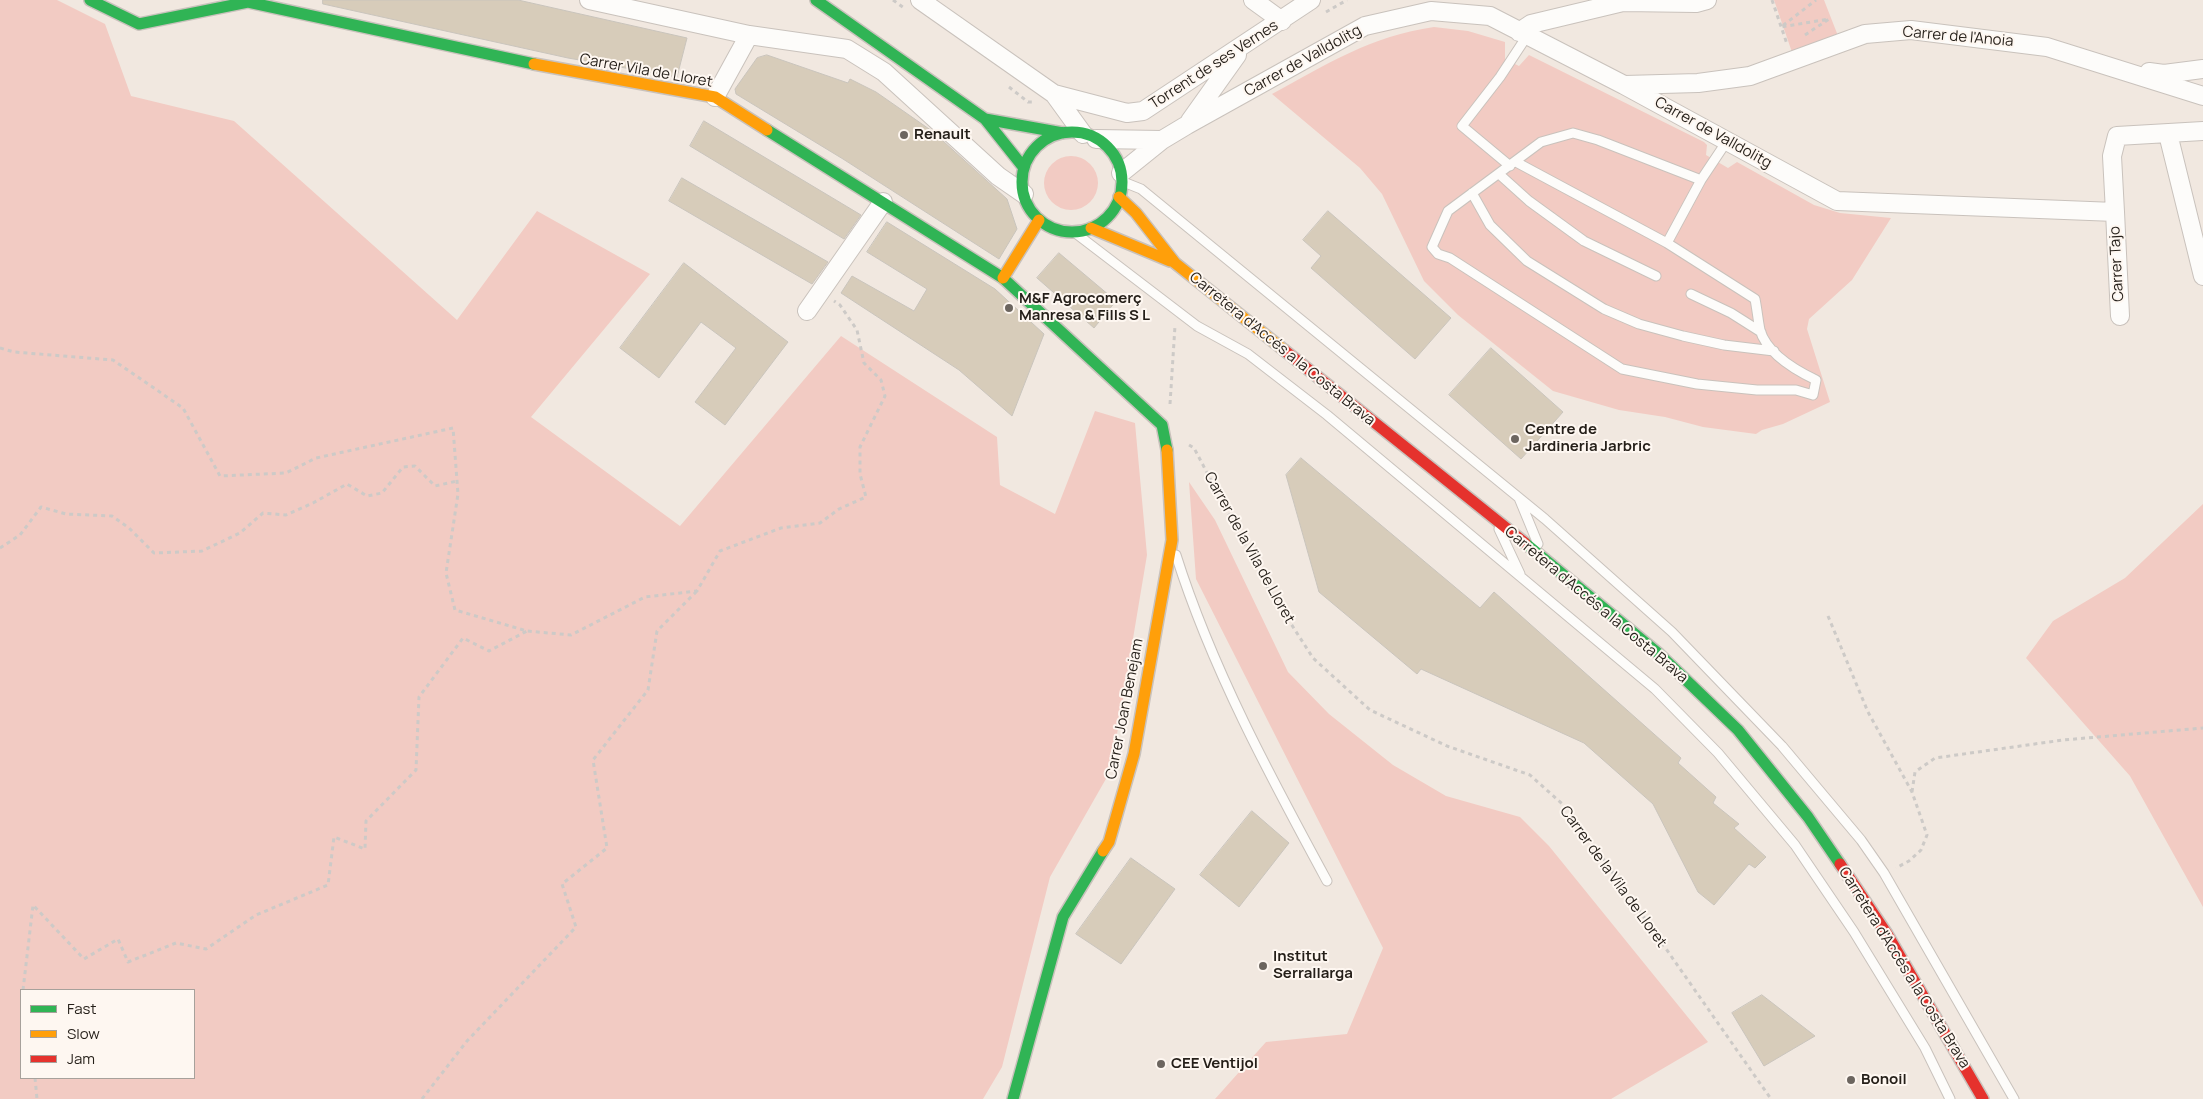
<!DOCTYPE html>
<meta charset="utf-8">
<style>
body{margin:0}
#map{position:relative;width:2203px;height:1099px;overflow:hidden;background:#f1e8e0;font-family:Manrope,sans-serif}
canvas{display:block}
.legend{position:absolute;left:20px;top:989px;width:175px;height:90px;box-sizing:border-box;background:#fef7f1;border:1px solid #a7a19b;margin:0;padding:6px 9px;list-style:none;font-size:15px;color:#251f19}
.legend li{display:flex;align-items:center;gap:10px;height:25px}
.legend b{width:25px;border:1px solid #a7a19b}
</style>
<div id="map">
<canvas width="2203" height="1099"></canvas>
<ul class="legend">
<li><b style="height:6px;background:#30b455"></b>Fast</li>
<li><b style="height:6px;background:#ff9f0a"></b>Slow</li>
<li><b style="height:6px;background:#e5322d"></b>Jam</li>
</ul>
</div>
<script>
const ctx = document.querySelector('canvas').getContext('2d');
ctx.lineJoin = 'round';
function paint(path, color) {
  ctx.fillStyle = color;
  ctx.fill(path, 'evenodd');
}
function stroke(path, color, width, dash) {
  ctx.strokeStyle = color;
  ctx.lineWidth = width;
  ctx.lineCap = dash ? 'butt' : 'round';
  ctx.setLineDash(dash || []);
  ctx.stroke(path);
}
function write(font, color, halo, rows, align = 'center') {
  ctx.font = font + ' Manrope,sans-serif';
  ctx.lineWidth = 4;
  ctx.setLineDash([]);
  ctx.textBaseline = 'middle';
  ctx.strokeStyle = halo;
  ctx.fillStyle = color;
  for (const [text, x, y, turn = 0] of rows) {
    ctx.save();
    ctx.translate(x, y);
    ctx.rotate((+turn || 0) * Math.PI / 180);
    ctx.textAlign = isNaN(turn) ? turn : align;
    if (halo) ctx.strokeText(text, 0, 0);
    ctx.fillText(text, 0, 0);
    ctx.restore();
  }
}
paint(new Path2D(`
 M0 0H57L105 24 131 96 234 121 457 320 537 211 650 274 531 417 680 526 841 336 997 437 1000 485 1055 514 1095 411 1135 423 1147 555 1111 770 1050 877 1002 1067 983 1099H0ZM21 990H194V1078H21Z
 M1774 0H1824L1840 41 1794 58Z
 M1434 27 1468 31 1505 42V59L1519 66 1529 55 1704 142 1707 145 1706 155 1728 168 1737 162 1814 205 1840 213 1891 218 1852 280 1809 319 1807 329 1830 402 1783 424 1762 430 1756 434 1703 427 1665 417 1619 410 1553 391 1458 315 1424 281 1382 194 1360 168 1272 94C1327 64 1371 36 1434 27Z
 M1044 183a27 27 0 1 1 54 0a27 27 0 1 1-54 0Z
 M1189 482 1215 520 1288 672 1329 714 1393 765 1446 796 1520 817 1549 846 1708 1042 1611 1099H1215L1266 1042 1347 1034 1383 948 1196 579Z
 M2203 504V907L2130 776 2026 658 2053 621 2125 578Z`), '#f2cbc3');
const building = new Path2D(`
 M323 0H518L687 38 677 77 568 58 323 4Z
 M767 55 848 83 850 79 876 92 932 131 1007 199 1017 229 999 259 843 159 736 94 735 89 757 58Z
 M704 121 861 215 844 239 690 146Z
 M682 178 828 262 812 284 669 201Z
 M1328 211 1451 318 1415 359 1311 268 1321 256 1303 240Z
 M887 222 995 289 1044 334 1012 416 959 370 841 293 852 276 914 311 927 289 867 252Z
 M1059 253 1116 301 1094 328 1037 278Z
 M684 263 788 342 725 425 695 402 736 348 701 322 659 378 620 348Z
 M1491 348 1563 412 1521 459 1449 395Z
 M1301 458 1480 608 1494 592 1681 758 1678 763 1716 797 1713 803 1739 824 1734 828 1766 857 1755 868 1749 864 1714 905 1698 892 1653 804 1584 743 1421 669 1417 674 1319 592 1286 475Z
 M1252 811 1289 843 1239 907 1200 875Z
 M1131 858 1175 889 1121 964 1076 934Z
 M1762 995 1815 1036 1764 1066 1732 1013Z`);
paint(building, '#d7ccba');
stroke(building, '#c9c4bc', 1);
const lane = new Path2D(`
 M1516 162 1667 243
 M1510 166 1462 126 1500 77 1527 36
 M1499 174 1529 201 1584 241 1656 276
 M1701 180 1598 140 1573 133 1541 142 1448 211 1432 247 1438 254 1450 258 1622 369 1697 384 1757 390H1796L1813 395 1816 380C1795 370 1767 354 1760 330 1758 320 1757 309 1755 299L1667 243 1701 180 1727 141
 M1121 181 1141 189 1545 519 1672 632 1782 746 1861 840 1884 873 2014 1099
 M1472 193 1490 225 1527 261 1604 309 1639 324 1683 336 1724 345 1774 351
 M1074 232 1197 326 1248 354 1327 415 1655 689 1718 753 1795 845 1854 932 1925 1048 1950 1099
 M1691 294 1731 313 1761 332
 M1519 498 1538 544
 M1499 529 1520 574
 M1176 555C1212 669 1270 776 1327 881`);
const street = new Path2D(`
 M589 0 749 35 847 49 884 72 998 176 1024 194
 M920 0 1054 94 1083 134
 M1253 0 1282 21
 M1519 32 1531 24 1623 2 1696 3 1707 0
 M2149 72 2164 74 2203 69
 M1625 85 1698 83 1750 76 1865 34 1911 30 2047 47 2203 96
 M1054 94 1127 113 1143 111 1311 0
 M715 97 749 35
 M1190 121 1237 55
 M2168 134 2203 276
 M1096 139 1162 140
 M1121 173 1162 140 1187 125 1365 26 1431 11 1490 16 1624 85 1837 201 2115 212 2112 156 2117 136 2203 131
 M2115 212 2120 316
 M807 311 883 202`);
const fast = new Path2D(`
 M90 0 139 24 248 2 534 64
 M816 0 985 119 1024 168
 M985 119 1063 133
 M767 130 1003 278 1162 425 1167 450
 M1022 182a50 50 0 1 1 100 0a50 50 0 1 1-100 0Z
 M1525 543 1659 654 1738 730 1808 817 1840 864
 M1013 1099 1063 917 1103 851`);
const slow = new Path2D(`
 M534 64 715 97 767 130
 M1119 197 1136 213 1175 263 1284 350
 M1091 228 1170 261
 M1003 278 1039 220
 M1103 851 1109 842 1134 754 1172 540 1167 450`);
const jam = new Path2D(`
 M1284 350 1525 543
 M1840 864 1887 934 1983 1099`);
stroke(lane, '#c9c2bc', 11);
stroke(street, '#c9c2bc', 20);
stroke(fast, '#c9c2bc', 14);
stroke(slow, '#c9c2bc', 14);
stroke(jam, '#c9c2bc', 14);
stroke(new Path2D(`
 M893 0 904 8
 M1772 0 1787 44
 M1326 12 1347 0
 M1805 35 1829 19 1781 27 1816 0
 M1009 87 1028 102H1033
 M0 348 14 352 113 360 183 408 220 476 286 473 316 458 453 428 458 494 446 573 455 610 527 631 571 635 645 597 697 591 720 551 781 528 820 523 839 509 866 497 860 474V447L885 396 881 380 864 363 857 330 840 305 834 301
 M1170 404 1175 326
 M1189 445 1194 448 1268 588 1313 658 1370 710 1447 746 1530 775 1569 810 1771 1099
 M0 548 20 535 41 507 66 514 112 516 129 528 154 553 202 551 240 533 263 513 286 515 313 503 347 484 367 496 382 493 403 467 415 466 435 486 457 481
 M1828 616 1868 712 1912 792 1927 835 1921 850 1909 861 1896 868
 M1912 792 1915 772 1935 758 2063 740 2203 728
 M23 990 33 905 84 959 118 939 128 962 176 943 206 949 256 915 328 885 334 837 365 849 366 821 416 770 419 697 463 638 489 651 527 631
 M35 1078 37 1099
 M422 1099 467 1041 576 927 562 884 607 848 593 760 648 690 657 631 697 591`), '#cdcac7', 3, [4, 4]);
stroke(lane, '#fdfcfa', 9);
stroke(street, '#fdfcfa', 18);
stroke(fast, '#30b455', 11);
stroke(slow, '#ff9f0a', 11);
stroke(jam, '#e5322d', 11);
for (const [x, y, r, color] of [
 [904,135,5,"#6c655f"],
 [1009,308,5,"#6c655f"],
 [1515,439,5,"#6c655f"],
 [1263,966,5,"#6c655f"],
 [1161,1064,5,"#6c655f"],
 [1851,1080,5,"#6c655f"]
]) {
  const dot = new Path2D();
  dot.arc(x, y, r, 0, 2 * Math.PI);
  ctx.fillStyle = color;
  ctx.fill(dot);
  stroke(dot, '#fef7f1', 2);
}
write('15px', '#251f19', '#fef7f1', [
 ["Carrer de l'Anoia",1958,37,5],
 ["Carrer de Valldolitg",1303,61,-29],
 ["Torrent de ses Vernes",1214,65,-33],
 ["Carrer Vila de Lloret",646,71,10],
 ["Carrer de Valldolitg",1713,133,29],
 ["Carrer Tajo",2117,264,-93],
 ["Carretera d'Accés a la Costa Brava",1282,349,39],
 ["Carrer de la Vila de Lloret",1249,548,61],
 ["Carretera d'Accés a la Costa Brava",1596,605,40],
 ["Carrer Joan Benejam",1125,709,-79],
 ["Carrer de la Vila de Lloret",1613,877,54],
 ["Carretera d'Accés a la Costa Brava",1904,968,58]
]);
write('bold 15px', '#251f19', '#fef7f1', [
 ["Renault",914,135],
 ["M&F Agrocomerç",1019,299],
 ["Manresa & Fills S L",1019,316],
 ["Centre de",1525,430],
 ["Jardineria Jarbric",1525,447],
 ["Institut",1273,957],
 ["Serrallarga",1273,974],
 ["CEE Ventijol",1171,1064],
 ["Bonoil",1861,1080]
], 'left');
</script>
